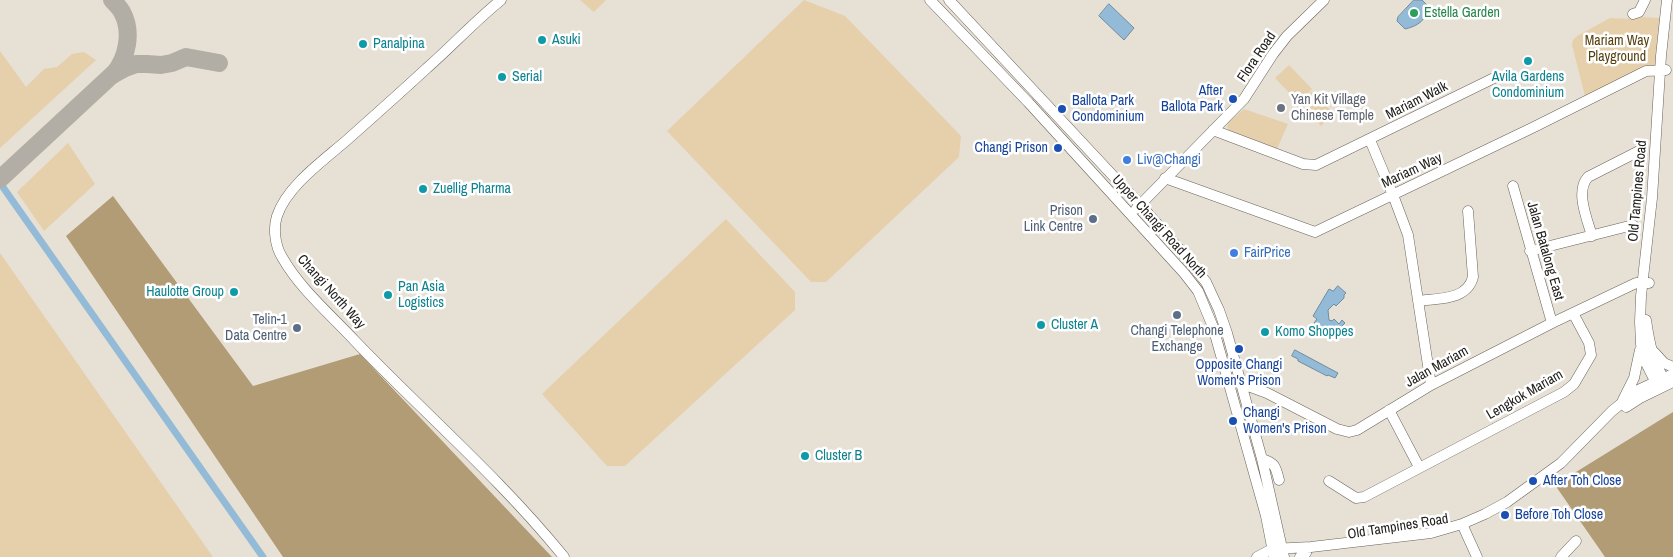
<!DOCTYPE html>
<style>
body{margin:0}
canvas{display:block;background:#e6e0d5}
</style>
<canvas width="1673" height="557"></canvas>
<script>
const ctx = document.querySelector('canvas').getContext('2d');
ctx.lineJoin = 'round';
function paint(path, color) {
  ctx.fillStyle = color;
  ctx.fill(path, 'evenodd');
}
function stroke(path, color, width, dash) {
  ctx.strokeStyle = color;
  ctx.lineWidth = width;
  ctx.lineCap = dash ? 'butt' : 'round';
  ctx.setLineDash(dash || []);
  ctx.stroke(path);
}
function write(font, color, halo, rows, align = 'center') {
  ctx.font = font + ' "Archivo Narrow",sans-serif';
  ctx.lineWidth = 5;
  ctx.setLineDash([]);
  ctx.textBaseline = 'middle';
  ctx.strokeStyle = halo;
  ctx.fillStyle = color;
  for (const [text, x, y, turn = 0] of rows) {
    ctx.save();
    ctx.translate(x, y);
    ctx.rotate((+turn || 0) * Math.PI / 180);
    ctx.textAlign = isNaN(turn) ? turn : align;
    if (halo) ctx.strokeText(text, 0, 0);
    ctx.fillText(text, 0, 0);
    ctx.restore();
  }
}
paint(new Path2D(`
 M580 0H606L594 12Z
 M804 0 845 16 961 136 959 157 826 282H811L667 131Z
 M1641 17 1660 18 1657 69 1586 100 1572 45 1573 40 1577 36 1610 18 1633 19Z
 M0 51 26 87 44 69 57 67 72 54 84 52 96 60 0 148Z
 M1289 65 1312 89 1298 102 1275 78Z
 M1312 91 1334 114 1321 126 1300 103Z
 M1244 109 1288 124 1277 149 1230 132 1227 127 1229 122Z
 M68 143 95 184 44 231 17 192Z
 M726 219 795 292V310L625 466H607L542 394Z
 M0 253 213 557H0Z`), '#e5d0ab');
paint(new Path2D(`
 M113 196 253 386 360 354 552 557H283L66 236Z
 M1673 412V557H1605L1555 485Z`), '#b19c76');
const water = new Path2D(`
 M1414 0H1422L1428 6C1427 20 1418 26 1405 29L1397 21 1398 17Z
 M1109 4 1134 28 1124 40 1099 16Z
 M1338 286 1346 293 1344 295V298L1336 306 1334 304 1328 310 1329 320 1332 321 1334 319 1339 324 1342 320 1345 323 1342 326 1345 329 1342 332 1336 327 1332 330 1327 328 1325 330 1314 323 1317 319 1313 316 1329 289 1333 291Z
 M1295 350 1338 373 1335 378 1328 375 1327 376 1298 361V359L1292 356Z`);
paint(water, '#93bad6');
stroke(water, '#718c9e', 1);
stroke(new Path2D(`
 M0 183 263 557`), '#93bad6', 7);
stroke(new Path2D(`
 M112 0C116 4 120 8 122 12 133 32 127 59 113 75
 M0 179 112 75 125 68 136 64H147L161 65 172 63 186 57 219 63`), '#b3aea5', 18);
const minor = new Path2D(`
 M501 0C475 21 452 46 427 68 401 92 374 116 347 140 324 160 287 186 277 216 273 228 275 246 282 257 300 289 330 314 355 341 424 413 501 479 564 557
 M930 0 1028 102 1184 273 1198 291 1213 327 1266 516 1274 557
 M949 0 1144 209 1180 250 1206 282 1219 310 1227 333 1262 459 1284 557
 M1633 14 1639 12 1645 0
 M1213 130 1303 164 1316 165 1494 78
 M1370 140 1393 195 1408 235 1431 385
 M1165 178 1315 232 1532 128 1646 71 1666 70
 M1513 186 1552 323
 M1136 209 1244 99 1273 54 1287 36 1324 0
 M1592 236C1587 219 1575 191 1588 177L1641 150
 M1530 251 1633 225
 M1418 301C1437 298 1467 301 1473 277L1468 211
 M1646 320C1650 348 1653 359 1666 384
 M1654 352 1664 363 1673 367
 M1240 383 1267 393 1337 429 1349 432 1357 430 1431 385 1552 323 1636 283H1649
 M1657 385 1645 361 1641 344 1640 322 1641 296 1652 198 1661 56 1667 0
 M1623 400 1634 378 1640 350
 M1626 407 1640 398 1673 382
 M1389 410 1419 467
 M1262 459C1275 462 1276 468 1279 480
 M1329 481 1356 498 1364 497 1564 392 1574 384 1591 355 1589 343 1573 313
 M1462 524 1477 557
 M1257 557 1272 549 1311 547 1431 533 1462 524 1485 514 1507 502 1561 463 1612 411 1638 390 1673 374
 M1300 557 1306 553
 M1561 557 1576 541`);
stroke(minor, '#69635a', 11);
stroke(minor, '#fff', 10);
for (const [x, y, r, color] of [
 [1414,13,5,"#2e9e5b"],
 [542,40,5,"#0f9aa8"],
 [363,44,5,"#0f9aa8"],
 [1528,61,5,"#0f9aa8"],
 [502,77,5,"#0f9aa8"],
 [1233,99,5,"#1a4fb4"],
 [1281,108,5,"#6b7280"],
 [1062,109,5,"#1a4fb4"],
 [1058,148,5,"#1a4fb4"],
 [1127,160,5,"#3f7fe0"],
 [423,189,5,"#0f9aa8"],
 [1093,219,5,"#5c6f8a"],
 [1234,253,5,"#3f7fe0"],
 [234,292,5,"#0f9aa8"],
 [388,295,5,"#0f9aa8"],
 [1177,315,5,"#5c6f8a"],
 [1041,325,5,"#0f9aa8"],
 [297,328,5,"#5c6f8a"],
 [1265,332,5,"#0f9aa8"],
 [1239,349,5,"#1a4fb4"],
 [1233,421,5,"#1a4fb4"],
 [805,456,5,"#0f9aa8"],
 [1533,481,5,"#1a4fb4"],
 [1505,515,5,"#1a4fb4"]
]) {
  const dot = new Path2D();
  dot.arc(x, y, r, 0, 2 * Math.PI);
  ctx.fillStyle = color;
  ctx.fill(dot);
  stroke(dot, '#fff', 2);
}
write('14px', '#27864d', '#fff', [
 ["Estella Garden",1424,13]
], 'left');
write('14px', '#0d838f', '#fff', [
 ["Asuki",552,40],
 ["Panalpina",373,44],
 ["Serial",512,77],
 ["Avila Gardens",1528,77,"center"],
 ["Condominium",1528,93,"center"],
 ["Zuellig Pharma",433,189],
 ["Pan Asia",398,287],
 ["Logistics",398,303],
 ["Haulotte Group",224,292,"right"],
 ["Cluster A",1051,325],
 ["Komo Shoppes",1275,332],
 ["Cluster B",815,456]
], 'left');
write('14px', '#563f0e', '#fff', [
 ["Mariam Way",1617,41],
 ["Playground",1617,57]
]);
write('14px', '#22201c', '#fff', [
 ["Flora Road",1257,57,-56],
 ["Mariam Walk",1417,101,-27],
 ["Mariam Way",1412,171,-25],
 ["Old Tampines Road",1638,191,-85],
 ["Upper Changi Road North",1159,227,48],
 ["Jalan Batalong East",1545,251,74],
 ["Changi North Way",331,292,48],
 ["Jalan Mariam",1437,367,-29],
 ["Lengkok Mariam",1525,395,-30],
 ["Old Tampines Road",1398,527,-9]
]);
write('14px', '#164399', '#fff', [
 ["After",1223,91,"right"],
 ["Ballota Park",1223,107,"right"],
 ["Ballota Park",1072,101],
 ["Condominium",1072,117],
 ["Changi Prison",1048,148,"right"],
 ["Opposite Changi",1239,365,"center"],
 ["Women's Prison",1239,381,"center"],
 ["Changi",1243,413],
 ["Women's Prison",1243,429],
 ["After Toh Close",1543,481],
 ["Before Toh Close",1515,515]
], 'left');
write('14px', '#5b616d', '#fff', [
 ["Yan Kit Village",1291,100],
 ["Chinese Temple",1291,116]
], 'left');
write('14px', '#366cbe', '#fff', [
 ["Liv@Changi",1137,160],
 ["FairPrice",1244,253]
], 'left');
write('14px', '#4e5e75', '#fff', [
 ["Prison",1083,211],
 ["Link Centre",1083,227],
 ["Telin-1",287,320],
 ["Data Centre",287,336],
 ["Changi Telephone",1177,331,"center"],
 ["Exchange",1177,347,"center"]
], 'right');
</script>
